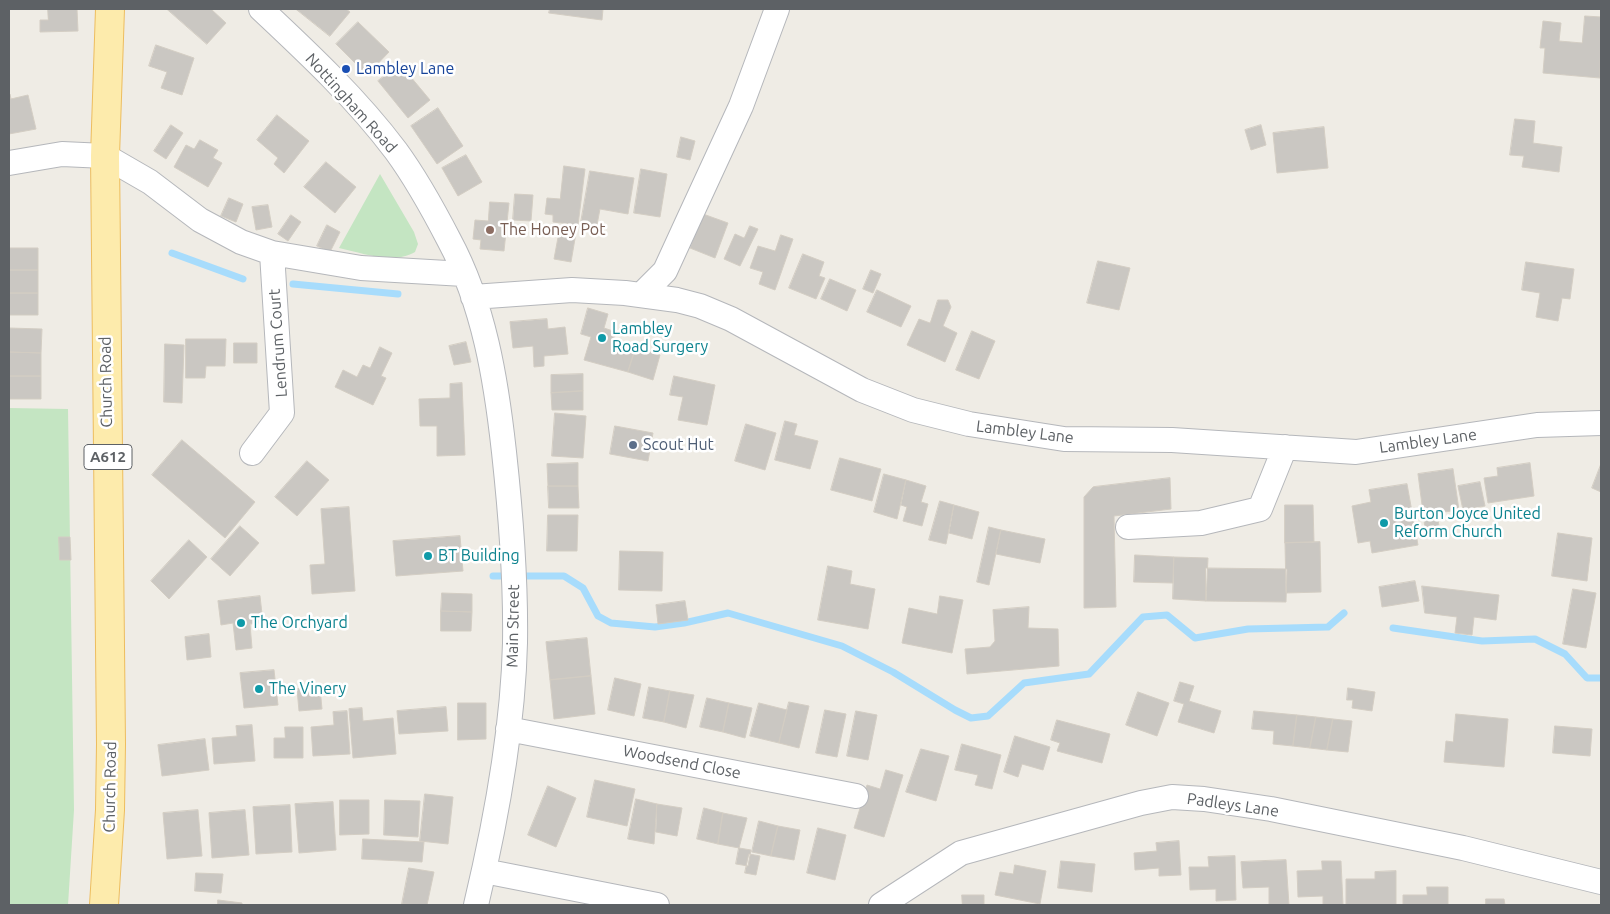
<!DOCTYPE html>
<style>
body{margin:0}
#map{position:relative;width:1610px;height:914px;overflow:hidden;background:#efece5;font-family:Ubuntu,sans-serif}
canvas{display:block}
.frame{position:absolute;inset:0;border:10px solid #5d6165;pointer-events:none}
</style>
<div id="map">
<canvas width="1610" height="914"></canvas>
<div class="frame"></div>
</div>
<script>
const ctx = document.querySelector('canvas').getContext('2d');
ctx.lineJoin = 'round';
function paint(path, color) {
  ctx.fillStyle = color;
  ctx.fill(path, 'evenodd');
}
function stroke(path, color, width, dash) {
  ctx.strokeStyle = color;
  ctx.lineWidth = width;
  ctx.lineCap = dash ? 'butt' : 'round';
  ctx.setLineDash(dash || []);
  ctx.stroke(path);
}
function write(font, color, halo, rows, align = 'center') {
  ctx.font = font + ' Ubuntu,sans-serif';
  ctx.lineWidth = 5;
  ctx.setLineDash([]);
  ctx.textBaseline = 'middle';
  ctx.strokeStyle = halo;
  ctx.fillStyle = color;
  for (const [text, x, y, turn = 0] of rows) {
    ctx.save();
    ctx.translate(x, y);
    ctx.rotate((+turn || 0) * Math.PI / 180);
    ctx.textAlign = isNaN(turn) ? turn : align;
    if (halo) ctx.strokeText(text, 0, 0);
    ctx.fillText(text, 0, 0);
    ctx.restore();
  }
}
paint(new Path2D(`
 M380 174 414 232 418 244 415 252C392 265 363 253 339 248Z
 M9 408 68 409 74 810 68 905H9Z`), '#c4e5c2');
stroke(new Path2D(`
 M172 253 243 279
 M293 284 398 294
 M493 576H564L583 588 598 616 611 623 655 627 684 623 728 613 842 646 893 672 955 710 971 718 988 716 1024 683 1089 674 1143 617 1167 615 1195 638 1248 629 1328 627 1344 613
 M1393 628 1482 641 1535 639 1565 654 1587 678H1601`), '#a7dcfc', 7);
const building = new Path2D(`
 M48 9H77L78 31 40 32V20H48Z
 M167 9H211L226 23 207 44Z
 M296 9H346L350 12 330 36Z
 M550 9H603L602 20 549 13Z
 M1585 16 1601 17 1600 78 1543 73 1545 48H1540L1543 21 1561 23 1559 41 1582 43Z
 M358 22 389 52 367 75 336 44Z
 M156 45 194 58 182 95 161 88 167 72 149 66Z
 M400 64 430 100 408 118 378 81Z
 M9 94H10L11 99 28 95 36 129 9 134Z
 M438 108 463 146 437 164 411 126Z
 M277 115 309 141 284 173 274 164 278 158 257 140Z
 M1515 119 1535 121 1533 143 1562 147 1559 172 1522 167 1524 156 1510 155Z
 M171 125 183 133 166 159 154 151Z
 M1261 125 1266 145 1251 150 1245 130Z
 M1324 127 1328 168 1277 173 1273 133Z
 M681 137 695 141 690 160 677 157Z
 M200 140 218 150 213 158 222 163 208 187 174 167 186 145 194 149Z
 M466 155 482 182 458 196 442 168Z
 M326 162 356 187 335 213 304 187Z
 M564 166 585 169 578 225 553 222V215L545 214 547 198 560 199Z
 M641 169 667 174 660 217 634 213Z
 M590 171 634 178 628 214 600 209 596 230 580 228Z
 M515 194 533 195 531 221 513 220Z
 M229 198 243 204 236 222 221 216Z
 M490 202 509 203 504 251 480 249 481 240 473 239 475 220 488 221Z
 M268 205 272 227 256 230 252 207Z
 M703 214 728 223 715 258 690 248Z
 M291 215 301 222 288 241 278 234Z
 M327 225 340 232 330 252 317 246Z
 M567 225 577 227 571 262 554 259 559 232 566 233Z
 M750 226 758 229 740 266 724 259 735 234 744 238Z
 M781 235 793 239 775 290 759 284 763 272 750 268 758 246 775 251Z
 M9 248H38V270H9Z
 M803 254 824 262 819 276 825 278 816 299 789 288Z
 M1098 261 1130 268 1119 310 1087 303Z
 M1526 262 1574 269 1570 299 1562 298 1558 321 1536 317 1540 293 1522 290Z
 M9 270H38V293H9Z
 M871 270 881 274 873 293 863 289Z
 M830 279 856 290 847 311 821 299Z
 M877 290 911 306 901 327 867 312Z
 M9 293H38V315H9Z
 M938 300H948L951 307 943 326 957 333 945 362 907 345 919 319 930 323Z
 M588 308 608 314 604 328 616 332 614 340 636 347 628 372 584 360 591 337 581 334Z
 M547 319 548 329 565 327 568 354 544 356V366L534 367 533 346 513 348 510 322Z
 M9 328 42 329 41 353 9 352Z
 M972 331 995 341 979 379 956 370Z
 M186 339H226L225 366H206L205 378H186Z
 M466 342 471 362 454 365 449 346Z
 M234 343H257V363H234Z
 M165 344 184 345 182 403 164 402Z
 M380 347 392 353 381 376 386 378 373 405 335 387 343 370 357 377 363 365 370 368Z
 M636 347 660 355 653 380 628 372Z
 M9 352 41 353V376H9Z
 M583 374V391L551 393V375Z
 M9 376H41V399H9Z
 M674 376 715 385 707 425 678 420 683 397 670 395Z
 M462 383 465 455 437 456V426H420L419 399 450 398V384Z
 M583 391V410H552L551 393Z
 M555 413 586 416 583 458 552 456Z
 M785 421 797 424 794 435 818 441 810 469 775 460Z
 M746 424 776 433 765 470 735 461Z
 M615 426 653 433 648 461 610 454Z
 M182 440 255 502 225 538 152 475Z
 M840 458 881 469 872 501 831 490Z
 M307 461 329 480 297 516 275 497Z
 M578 463V486H548L547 464Z
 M1530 463 1534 496 1488 503 1484 478 1498 476 1497 468Z
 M1601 464V492L1592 488Z
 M1453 469 1459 510 1437 513 1439 526 1425 528 1418 474Z
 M884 474 906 480 897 519 874 512Z
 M1170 478 1171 509 1114 516 1116 607 1084 608V497L1093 487Z
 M906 480 926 486 921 502 928 504 922 526 903 521 907 507 901 505Z
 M1480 482 1485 506 1463 510 1458 486Z
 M1407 484 1418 545 1372 553 1370 541 1358 543 1352 506 1371 502 1369 490Z
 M548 486H578L579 508H549Z
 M940 501 954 505 946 544 929 540Z
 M954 505 979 512 972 539 949 533Z
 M1285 505H1313L1314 542 1285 543Z
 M349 507 355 591 312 594 310 565 325 564 321 509Z
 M548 515H578L577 551H547Z
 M240 526 259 543 230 576 211 559Z
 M989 527 1001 530 989 585 977 582Z
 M1001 530 1045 539 1040 563 996 554Z
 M1558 533 1592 538 1587 581 1552 576Z
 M460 536 463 571 396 576 393 541Z
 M59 537H70L71 560H60Z
 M189 540 207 557 169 599 151 581Z
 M1320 542 1321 592 1286 593 1285 543Z
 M620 551 663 552 662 591 619 590Z
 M1135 555 1174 557 1173 583 1134 582Z
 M1174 557 1208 558 1206 601 1173 599Z
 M828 566 852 571 850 584 875 589 868 629 818 620Z
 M1206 568 1287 569 1286 602 1206 601Z
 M1415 581 1419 601 1382 607 1379 587Z
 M1422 586 1499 595 1496 620 1474 617 1472 635 1455 633 1457 617 1425 613Z
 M1573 589 1596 593 1586 648 1563 644Z
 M442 593 472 594V612L441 611Z
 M260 596 263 623 250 624 252 648 236 650 233 623 221 625 218 601Z
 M940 596 963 600 952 653 902 643 909 608 937 614Z
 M685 601 688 620 658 624 656 605Z
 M1029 607 1028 628 1058 629 1059 666 967 674 965 649 990 647 995 641 993 610Z
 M441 611 472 612 471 631H441Z
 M209 634 211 657 187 660 185 637Z
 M587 638 591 676 550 680 546 642Z
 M274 670 278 705 244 708 240 673Z
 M591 676 595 714 554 719 550 680Z
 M615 678 641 684 634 716 608 710Z
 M1180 682 1194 686 1189 701 1221 711 1214 733 1178 722 1184 704 1174 701Z
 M649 687 670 691 664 722 643 718Z
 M320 688 322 709 299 711 297 689Z
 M1348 688 1375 692 1372 711 1352 708 1353 700H1347Z
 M670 691 694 695 686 728 664 722Z
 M1138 692 1169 703 1157 736 1126 725Z
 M707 698 729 703 723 732 700 727Z
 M789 702 809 706 799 748 779 743Z
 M458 703H486V739L458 740Z
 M729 703 752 708 745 738 723 732Z
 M759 703 787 710 779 743 750 736Z
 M446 707 448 731 399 734 397 711Z
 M362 708 363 721 393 718 396 754 353 758 349 709Z
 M825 710 846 714 837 757 816 753Z
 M347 711 350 754 313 756 311 727 334 725 333 712Z
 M856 711 877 715 868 760 847 756Z
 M1254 711 1297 715 1293 746 1273 744 1274 731 1252 729Z
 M1456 714 1508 719 1504 767 1444 762 1446 741 1453 742Z
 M1297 715 1316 717 1310 748 1293 746Z
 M1316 717 1333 719 1327 750 1310 748Z
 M1333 719 1352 721 1348 752 1327 750Z
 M1057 720 1110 734 1102 763 1057 751 1060 743 1051 740Z
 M252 725 255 761 214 764 212 738 237 736 236 726Z
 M1555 726 1592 729 1590 756 1553 753Z
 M285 727H303V758H274V738H285Z
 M1015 736 1050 747 1043 770 1022 764 1018 777 1004 772Z
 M205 739 209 770 162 776 158 745Z
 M962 744 1001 755 992 789 975 785 978 775 955 770Z
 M921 749 949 756 936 801 906 792Z
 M886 770 903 775 884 837 854 828 867 785 880 789Z
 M595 780 635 789 627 826 587 817Z
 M548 786 576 798 556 847 528 835Z
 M425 794 453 797 448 844 420 841Z
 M636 799 657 804 654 844 628 839Z
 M340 800H369V834L340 835Z
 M385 800 420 801 418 837 384 835Z
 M333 802 336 850 299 853 295 804Z
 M657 804 682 808 677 836 656 832Z
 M290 805 292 852 256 854 253 807Z
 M704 808 723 813 718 844 697 839Z
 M198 810 202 856 167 859 163 813Z
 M245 810 249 855 212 858 209 813Z
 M723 813 747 818 739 848 718 844Z
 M759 821 778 826 771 856 752 852Z
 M778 826 800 830 794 860 771 856Z
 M818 828 846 835 835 880 807 873Z
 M363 839 424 842 422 862 362 859Z
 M1179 841 1181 875 1159 876V868L1135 870 1134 853 1157 851 1156 843Z
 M739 848 751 850 748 866 736 864Z
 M749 854 760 856 756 875 745 873Z
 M1235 856 1236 900 1216 901V889L1190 890 1189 867H1209L1208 857Z
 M1286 860 1289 905H1269V887L1243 888 1241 862Z
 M1061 861 1095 864 1092 892 1058 888Z
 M1322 861H1341L1343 905H1323V896L1298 897 1297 871 1322 870Z
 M1015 865 1046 871 1040 904 995 895 1000 872 1013 874Z
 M409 868 434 872 427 905 402 904Z
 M1396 871V905H1346V879H1375V872Z
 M196 873 223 874 221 893 195 891Z
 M1427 887H1448V905H1403V895H1427Z
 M962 895H984V905H943H962Z
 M1486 899H1504L1505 905H1486Z
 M218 900 242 903V905H218Z`);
paint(building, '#cac7c2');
stroke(building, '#d3cdc3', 1);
const minor = new Path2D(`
 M261 9C308 53 357 99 396 151 415 177 434 211 449 240 484 305 496 379 504 452 511 516 516 579 515 643 513 730 496 821 476 905
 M9 163 62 154 105 156 150 182 200 220 241 242 272 253 361 268 464 274
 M641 295 665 271 687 223 741 106 777 9
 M473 297 572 290 625 293 677 300 700 306 731 319 862 390 913 410 969 424 1064 439 1172 440 1356 452 1537 425 1601 423
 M252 453 282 413 272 253
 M1128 527 1201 523 1260 509 1285 447
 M508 729 856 796
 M484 871 657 905
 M881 905 961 853 1141 803 1172 797 1204 799 1271 809 1463 848 1601 882`);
const major = new Path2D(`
 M104 905 110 810 111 744 105 156 110 9`);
stroke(minor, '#b5b7bb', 26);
stroke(major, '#edbd5f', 30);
stroke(minor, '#fff', 24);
stroke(major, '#fdebac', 28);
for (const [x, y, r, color] of [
 [346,69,5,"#1a4fb4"],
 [490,230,5,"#8d6e63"],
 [602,338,5,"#0f9aa8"],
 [633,445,5,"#5c6f8a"],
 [1384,523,5,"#0f9aa8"],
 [428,556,5,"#0f9aa8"],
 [241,623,5,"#0f9aa8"],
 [259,689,5,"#0f9aa8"]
]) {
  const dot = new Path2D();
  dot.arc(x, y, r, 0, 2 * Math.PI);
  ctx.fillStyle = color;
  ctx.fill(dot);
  stroke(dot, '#fff', 2);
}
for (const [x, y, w] of [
 [108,457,48]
]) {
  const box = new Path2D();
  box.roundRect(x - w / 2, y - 12.5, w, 25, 4);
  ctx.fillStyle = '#fff';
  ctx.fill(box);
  stroke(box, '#5d6165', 1);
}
write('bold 15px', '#5d6165', null, [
 ["A612",108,457]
]);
write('16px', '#164399', '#fff', [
 ["Lambley Lane",356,69]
], 'left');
write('16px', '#5d6165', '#fff', [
 ["Nottingham Road",351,103,48],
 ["Lendrum Court",278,343,-94],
 ["Church Road",106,382,-91],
 ["Lambley Lane",1025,432,7],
 ["Lambley Lane",1428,441,-8],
 ["Main Street",513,626,-89],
 ["Woodsend Close",682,762,11],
 ["Church Road",110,787,-89],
 ["Padleys Lane",1233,805,8]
]);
write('16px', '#785e54', '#fff', [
 ["The Honey Pot",500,230]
], 'left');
write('16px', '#0d838f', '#fff', [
 ["Lambley",612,329],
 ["Road Surgery",612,347],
 ["Burton Joyce United",1394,514],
 ["Reform Church",1394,532],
 ["BT Building",438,556],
 ["The Orchyard",251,623],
 ["The Vinery",269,689]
], 'left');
write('16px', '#4e5e75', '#fff', [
 ["Scout Hut",643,445]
], 'left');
</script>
